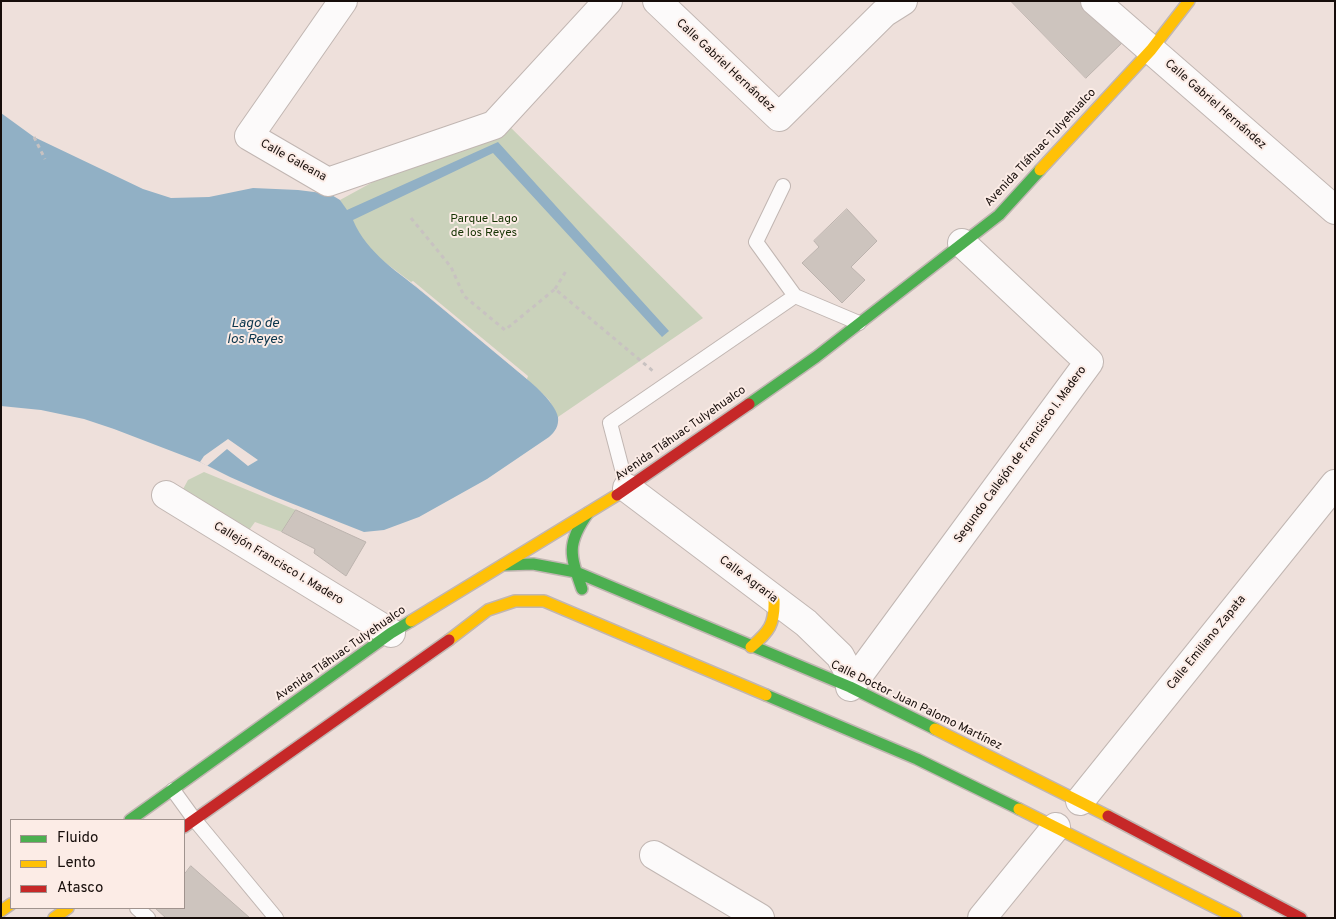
<!DOCTYPE html>
<meta charset="utf-8">
<style>
body{margin:0}
#map{position:relative;width:1336px;height:919px;overflow:hidden;background:#eee0db;font-family:Overpass,sans-serif}
canvas{display:block}
.frame{position:absolute;inset:0;border:2px solid #160d0a;pointer-events:none}
.legend{position:absolute;left:10px;top:819px;width:175px;height:90px;box-sizing:border-box;background:#fcece6;border:1px solid #a0938e;margin:0;padding:6px 9px;list-style:none;font-size:15px;color:#160d0a}
.legend li{display:flex;align-items:center;gap:10px;height:25px}
.legend b{width:25px;border:1px solid #a0938e}
</style>
<div id="map">
<canvas width="1336" height="919"></canvas>
<div class="frame"></div>
<ul class="legend">
<li><b style="height:6px;background:#4caf50"></b>Fluido</li>
<li><b style="height:6px;background:#ffc107"></b>Lento</li>
<li><b style="height:6px;background:#c62828"></b>Atasco</li>
</ul>
</div>
<script>
const ctx = document.querySelector('canvas').getContext('2d');
ctx.lineJoin = 'round';
function paint(path, color) {
  ctx.fillStyle = color;
  ctx.fill(path, 'evenodd');
}
function stroke(path, color, width, dash) {
  ctx.strokeStyle = color;
  ctx.lineWidth = width;
  ctx.lineCap = dash ? 'butt' : 'round';
  ctx.setLineDash(dash || []);
  ctx.stroke(path);
}
function write(font, color, halo, rows, align = 'center') {
  ctx.font = font + ' Overpass,sans-serif';
  ctx.lineWidth = 4;
  ctx.setLineDash([]);
  ctx.textBaseline = 'middle';
  ctx.strokeStyle = halo;
  ctx.fillStyle = color;
  for (const [text, x, y, turn = 0] of rows) {
    ctx.save();
    ctx.translate(x, y);
    ctx.rotate((+turn || 0) * Math.PI / 180);
    ctx.textAlign = isNaN(turn) ? turn : align;
    if (halo) ctx.strokeText(text, 0, 0);
    ctx.fillText(text, 0, 0);
    ctx.restore();
  }
}
paint(new Path2D(`
 M497 114 703 318 558 417 549 400 527 379 411 282 375 255 362 239 340 200Z
 M204 472 296 510 282 532 255 522 247 533 182 491 188 480Z`), '#cad2bb');
paint(new Path2D(`
 M1 113 34 137 143 189 171 198 209 197 253 188 298 190 330 194 340 200 347 210 498 142 669 331 662 337 493 153 353 220C367 254 399 272 426 295 456 320 485 344 515 369 528 380 554 400 558 417 559 426 555 432 549 437L487 479 419 517 384 530 364 532 273 496 230 477 200 462 114 429 84 419 41 410 1 406Z`), '#91b0c5');
paint(new Path2D(`
 M413 281 528 376 527 379 411 282Z
 M228 439 258 460 248 466 227 449 207 466 200 462 204 456Z`), '#eee0db');
const building = new Path2D(`
 M1011 1H1082L1126 39 1086 78Z
 M847 209 877 241 851 267 865 280 842 303 802 263 819 247 814 241Z
 M296 510 366 542 346 576 314 553 315 549 282 532Z
 M191 866 250 918H166L155 908H184V875Z`);
paint(building, '#cdc4be');
stroke(building, '#bcb3ae', 1);
const lane = new Path2D(`
 M783 186 756 242 795 296
 M627 488 610 423 795 296 859 323
 M173 790 194 819 276 918
 M137 908 148 918`);
const street = new Path2D(`
 M343 1 249 136 328 182 494 125 608 1
 M657 1 779 117 884 13 903 1
 M1095 1 1335 210
 M627 488 806 623 840 656 848 671 850 687
 M166 495 391 633
 M850 687 1089 362 962 243
 M1080 801 1335 484
 M654 855 760 918
 M982 918 1056 827`);
const fast = new Path2D(`
 M749 404 816 357 999 215 1040 170
 M503 565 533 564 576 572 850 687 935 729
 M582 589C570 555 566 544 588 513
 M766 695 917 759 1019 809
 M130 820 391 633 411 621`);
const slow = new Path2D(`
 M1040 170 1151 50 1189 1
 M411 621 617 495
 M449 640 488 610 515 601H544L766 695
 M751 647C769 632 775 624 774 600
 M935 729 1108 816
 M1019 809 1236 918
 M1 911 11 904
 M54 918 68 908`);
const jam = new Path2D(`
 M617 495 749 404
 M1108 816 1301 918
 M184 827 449 640`);
stroke(lane, '#c1b6b2', 16);
stroke(street, '#c1b6b2', 30);
stroke(fast, '#c1b6b2', 14);
stroke(slow, '#c1b6b2', 14);
stroke(jam, '#c1b6b2', 14);
stroke(new Path2D(`
 M34 137 45 159
 M411 218 451 267 464 296 505 330 555 289 653 371
 M555 289 566 271`), '#c8c2c1', 3, [4, 4]);
stroke(lane, '#fcfafa', 14);
stroke(street, '#fcfafa', 28);
stroke(fast, '#4caf50', 11);
stroke(slow, '#ffc107', 11);
stroke(jam, '#c62828', 11);
write('12px', '#160d0a', '#fcece6', [
 ["Calle Gabriel Hernández",725,66,43],
 ["Calle Gabriel Hernández",1215,105,41],
 ["Avenida Tláhuac Tulyehualco",1041,148,-47],
 ["Calle Galeana",293,161,29],
 ["Avenida Tláhuac Tulyehualco",681,434,-35],
 ["Segundo Callejón de Francisco I. Madero",1021,455,-54],
 ["Callejón Francisco I. Madero",278,564,31],
 ["Calle Agraria",748,580,37],
 ["Calle Emiliano Zapata",1207,643,-51],
 ["Avenida Tláhuac Tulyehualco",341,654,-35],
 ["Calle Doctor Juan Palomo Martínez",916,706,26]
]);
write('12px', '#173404', '#fcece6', [
 ["Parque Lago",484,220],
 ["de los Reyes",484,234]
]);
write('italic 14px', '#0b364d', '#fcece6', [
 ["Lago de",255,324],
 ["los Reyes",255,340]
]);
</script>
